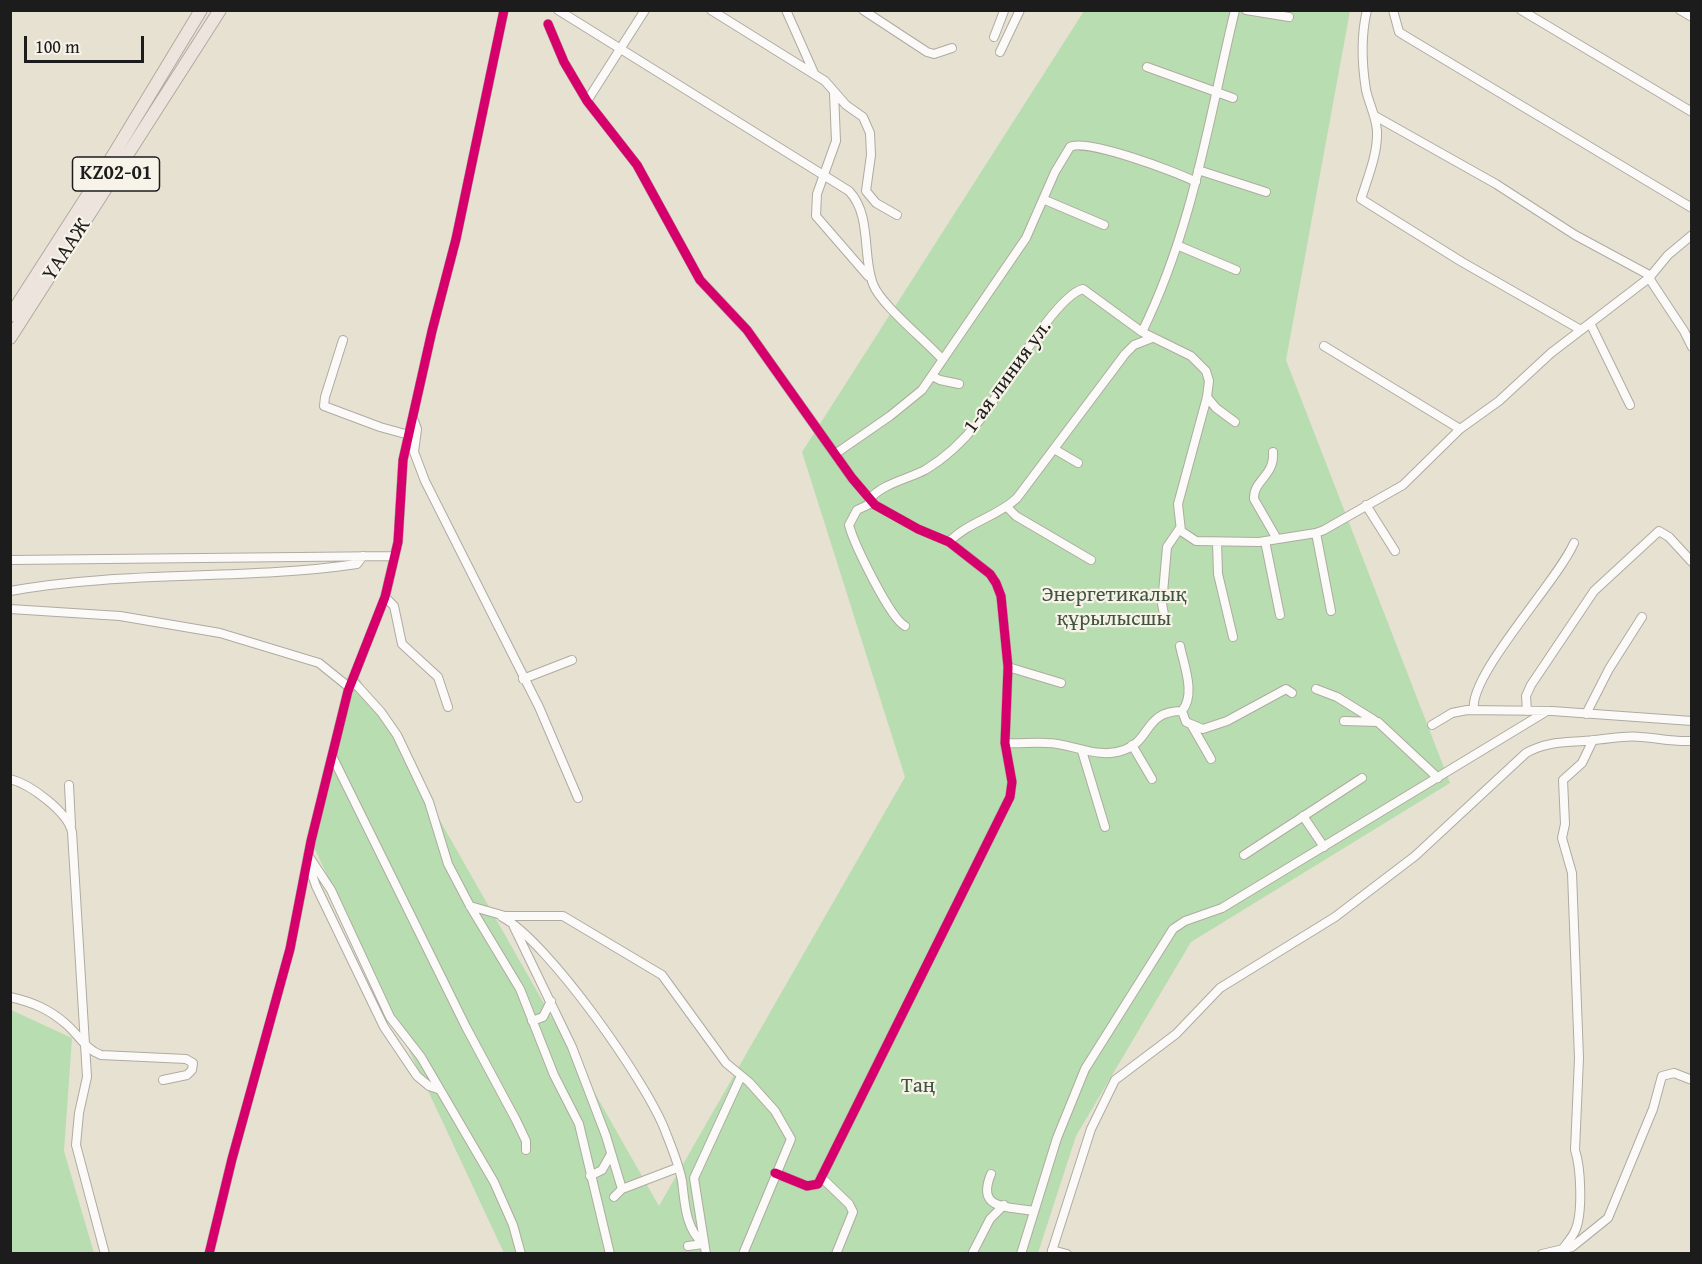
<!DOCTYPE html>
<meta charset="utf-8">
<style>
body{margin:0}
#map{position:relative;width:1702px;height:1264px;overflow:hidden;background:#e7e1d2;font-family:"Gentium Book Plus",serif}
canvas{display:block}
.frame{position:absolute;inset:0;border:12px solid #1c1c1c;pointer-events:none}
.scale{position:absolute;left:24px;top:36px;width:120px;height:27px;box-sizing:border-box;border:3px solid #1c1c1c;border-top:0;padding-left:8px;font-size:18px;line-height:21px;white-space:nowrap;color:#1c1c1c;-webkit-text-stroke:4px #f7f3e8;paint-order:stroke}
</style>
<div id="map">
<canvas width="1702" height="1264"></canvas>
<div class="frame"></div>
<div class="scale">100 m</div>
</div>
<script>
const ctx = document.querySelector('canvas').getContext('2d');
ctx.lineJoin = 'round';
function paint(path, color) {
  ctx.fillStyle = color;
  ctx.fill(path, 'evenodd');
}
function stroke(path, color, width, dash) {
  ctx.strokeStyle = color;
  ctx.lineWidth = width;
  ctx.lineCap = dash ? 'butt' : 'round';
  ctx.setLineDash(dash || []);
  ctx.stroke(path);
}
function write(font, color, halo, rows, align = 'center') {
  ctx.font = font + ' "Gentium Book Plus",serif';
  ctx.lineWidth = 4.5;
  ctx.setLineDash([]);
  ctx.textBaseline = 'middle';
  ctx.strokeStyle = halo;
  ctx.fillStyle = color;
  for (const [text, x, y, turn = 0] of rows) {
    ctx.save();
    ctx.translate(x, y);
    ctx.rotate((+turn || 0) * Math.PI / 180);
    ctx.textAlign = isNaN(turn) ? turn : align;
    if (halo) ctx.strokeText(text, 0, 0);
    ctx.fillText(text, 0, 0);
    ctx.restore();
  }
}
paint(new Path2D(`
 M1084 11H1350L1286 360 1450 783 1191 942 1076 1136 1038 1253H504L311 841 355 671 659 1206 905 777 802 452Z
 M11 1010 72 1038 64 1151 94 1253H11Z`), '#b8ddb0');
const minor = new Path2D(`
 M558 10 849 191C872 215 862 256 873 284 880 304 926 341 942 359
 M711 10 825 81 846 105 863 117 870 133 871 155 866 191 876 203 897 215
 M786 10 814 73
 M863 10 927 52 934 54 952 48
 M1246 10 1289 17
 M1367 10C1361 35 1362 65 1366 90 1369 104 1376 116 1377 131 1378 153 1368 177 1361 199L1462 262 1581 330
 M1393 10 1399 32 1407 37 1692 208
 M1521 10 1692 112
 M1680 10 1692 17
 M548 24 564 62 587 101 637 165 700 280 747 330 852 478 875 505 918 529 949 542 990 574 996 583 1001 596 1008 667 1005 743 1012 782 1010 797 818 1184 807 1186 775 1173
 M994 37 1004 11
 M1000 52 1020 10
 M1147 67 1233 98
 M834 93 836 141 817 194 816 216 868 276
 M587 101 645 10
 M1375 116 1496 184 1575 235 1651 276
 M1198 170 1266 192
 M1045 200 1104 225
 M1179 246 1236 270
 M1649 278 1684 331 1692 347
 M1590 323 1630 405
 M1142 332C1193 228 1208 122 1235 10
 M343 340 325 397 324 406 380 427 409 435
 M1324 346 1460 429
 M932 376 940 380 959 384
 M1207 397 1216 408 1235 422
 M413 418 417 429 414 452 425 481 539 707 578 798
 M1054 449 1078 463
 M1273 452C1275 476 1253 480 1254 499L1277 539
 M835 454 890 416 922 390 1026 238 1055 172 1070 147C1086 138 1177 172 1196 182
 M869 500C881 484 908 479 925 470 945 458 965 439 979 421 1000 395 1054 296 1083 289L1142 332 1191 356 1206 371 1209 381 1207 397 1178 504 1181 531 1196 541 1259 542 1316 533 1324 530 1403 485 1460 429 1499 401 1551 353 1649 278 1668 255 1692 235
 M872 503 857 510 849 525C854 544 890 618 905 626
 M1366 505 1395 551
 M1007 507 1016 516 1091 560
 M1316 533 1331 611
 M1265 541 1280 615
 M949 542C968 522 997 517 1017 498L1125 354 1134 345 1152 338
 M1217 542 1218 574 1233 637
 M10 560 394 556
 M10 591C125 570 242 581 357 564L363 556
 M385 597 394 606 402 644 438 677 448 707
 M10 609 120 616 220 633 319 663 350 688
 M1165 619 1162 604 1167 547 1180 528
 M1008 667 1061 683
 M523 679 572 660
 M352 680 381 712 397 735 429 802 448 864 470 906 520 989 554 1075 579 1124 610 1254
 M1316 689 1337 697 1374 720
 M1474 710C1468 676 1557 582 1574 543
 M1182 711 1186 722 1203 729 1227 721 1286 689 1292 693
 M1527 711 1526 696 1531 685 1594 591 1659 531 1669 537 1692 562
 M1586 714 1609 669 1642 617
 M1344 721 1378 722 1438 778
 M1432 725 1452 713 1467 710 1552 711 1692 721
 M1192 726 1211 759
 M1005 743C1019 744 1033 742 1047 743 1072 743 1098 760 1124 750 1151 741 1144 711 1182 711 1196 694 1184 666 1180 646
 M1132 745 1152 779
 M1082 751 1105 827
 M333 758 466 1027 516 1120 526 1141V1150
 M10 779C30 784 68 812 72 832L87 1077 79 1113 76 1145 105 1254
 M69 785 71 825
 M1303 816 1324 847
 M308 855 331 890 390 1017 421 1057 494 1182 513 1225 521 1254
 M1244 855 1362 778
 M308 863 316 886 384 1027 417 1076 429 1086 438 1089
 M470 906 505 916H563L662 975 726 1063 749 1082 775 1111 791 1139 743 1254
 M502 917C547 940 649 1085 666 1133 672 1148 679 1165 682 1181 685 1204 685 1227 703 1244
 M514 927 572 1047 606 1136 622 1189
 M10 997C32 1002 49 1009 66 1024 78 1034 85 1049 101 1055L186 1059 193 1063 192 1070 187 1075 163 1080
 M532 1021 543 1017 551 1001
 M991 1174C976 1210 1006 1206 1033 1211
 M590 1176 602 1170 611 1154
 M821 1177 849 1204 853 1212 836 1254
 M614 1197 622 1189 677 1168
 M688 1246 703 1244
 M1052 1250 1067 1254
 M1561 1251C1566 1244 1572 1238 1575 1231 1583 1214 1581 1168 1575 1150L1579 1058 1572 873 1562 838 1565 824 1563 780 1582 763 1593 740
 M209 1254 232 1159 290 949 311 841 348 691 385 597 398 542 403 460 432 331 456 239 504 10
 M706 1254 694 1178 741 1076
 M972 1254 990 1219 1004 1205
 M1021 1254 1057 1138 1085 1069 1173 929 1185 921 1222 908 1547 711
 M1051 1254 1091 1129 1115 1080 1176 1034 1220 988 1335 917 1415 856 1526 753C1549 740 1569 743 1594 740 1610 739 1625 735 1641 737 1659 738 1671 742 1692 741
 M1542 1254 1572 1247 1608 1218 1653 1109 1662 1076 1674 1073 1692 1080`);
const highway = new Path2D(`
 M10 316 109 162 201 10
 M10 338 220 10`);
stroke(minor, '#aeaba1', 10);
stroke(highway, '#aeaba1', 14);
stroke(minor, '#fbfaf8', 8);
stroke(highway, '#ede5dd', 12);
stroke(new Path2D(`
 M548 24 564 62 587 101 637 165 700 280 747 330 852 478 875 505 918 529 949 542 990 574 996 583 1001 596 1008 667 1005 743 1012 782 1010 797 818 1184 807 1186 775 1173
 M209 1254 232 1159 290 949 311 841 348 691 385 597 398 542 403 460 432 331 456 239 504 10`), '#d6006c', 9);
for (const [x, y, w] of [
 [116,174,87]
]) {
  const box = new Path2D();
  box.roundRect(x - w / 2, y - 17, w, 34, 4.5);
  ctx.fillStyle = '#f7f3e8';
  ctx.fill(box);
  stroke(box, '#1c1c1c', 1.5);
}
write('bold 20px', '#1c1c1c', null, [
 ["KZ02-01",116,174]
]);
write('21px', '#1c1c1c', '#f7f3e8', [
 ["ҮАААЖ",67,250,-57],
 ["1-ая линия ул.",1008,377,-54]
]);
write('21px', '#3f5540', '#f7f3e8', [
 ["Энергетикалық",1114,596],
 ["құрылысшы",1114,620],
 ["Таң",918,1087]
]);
</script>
